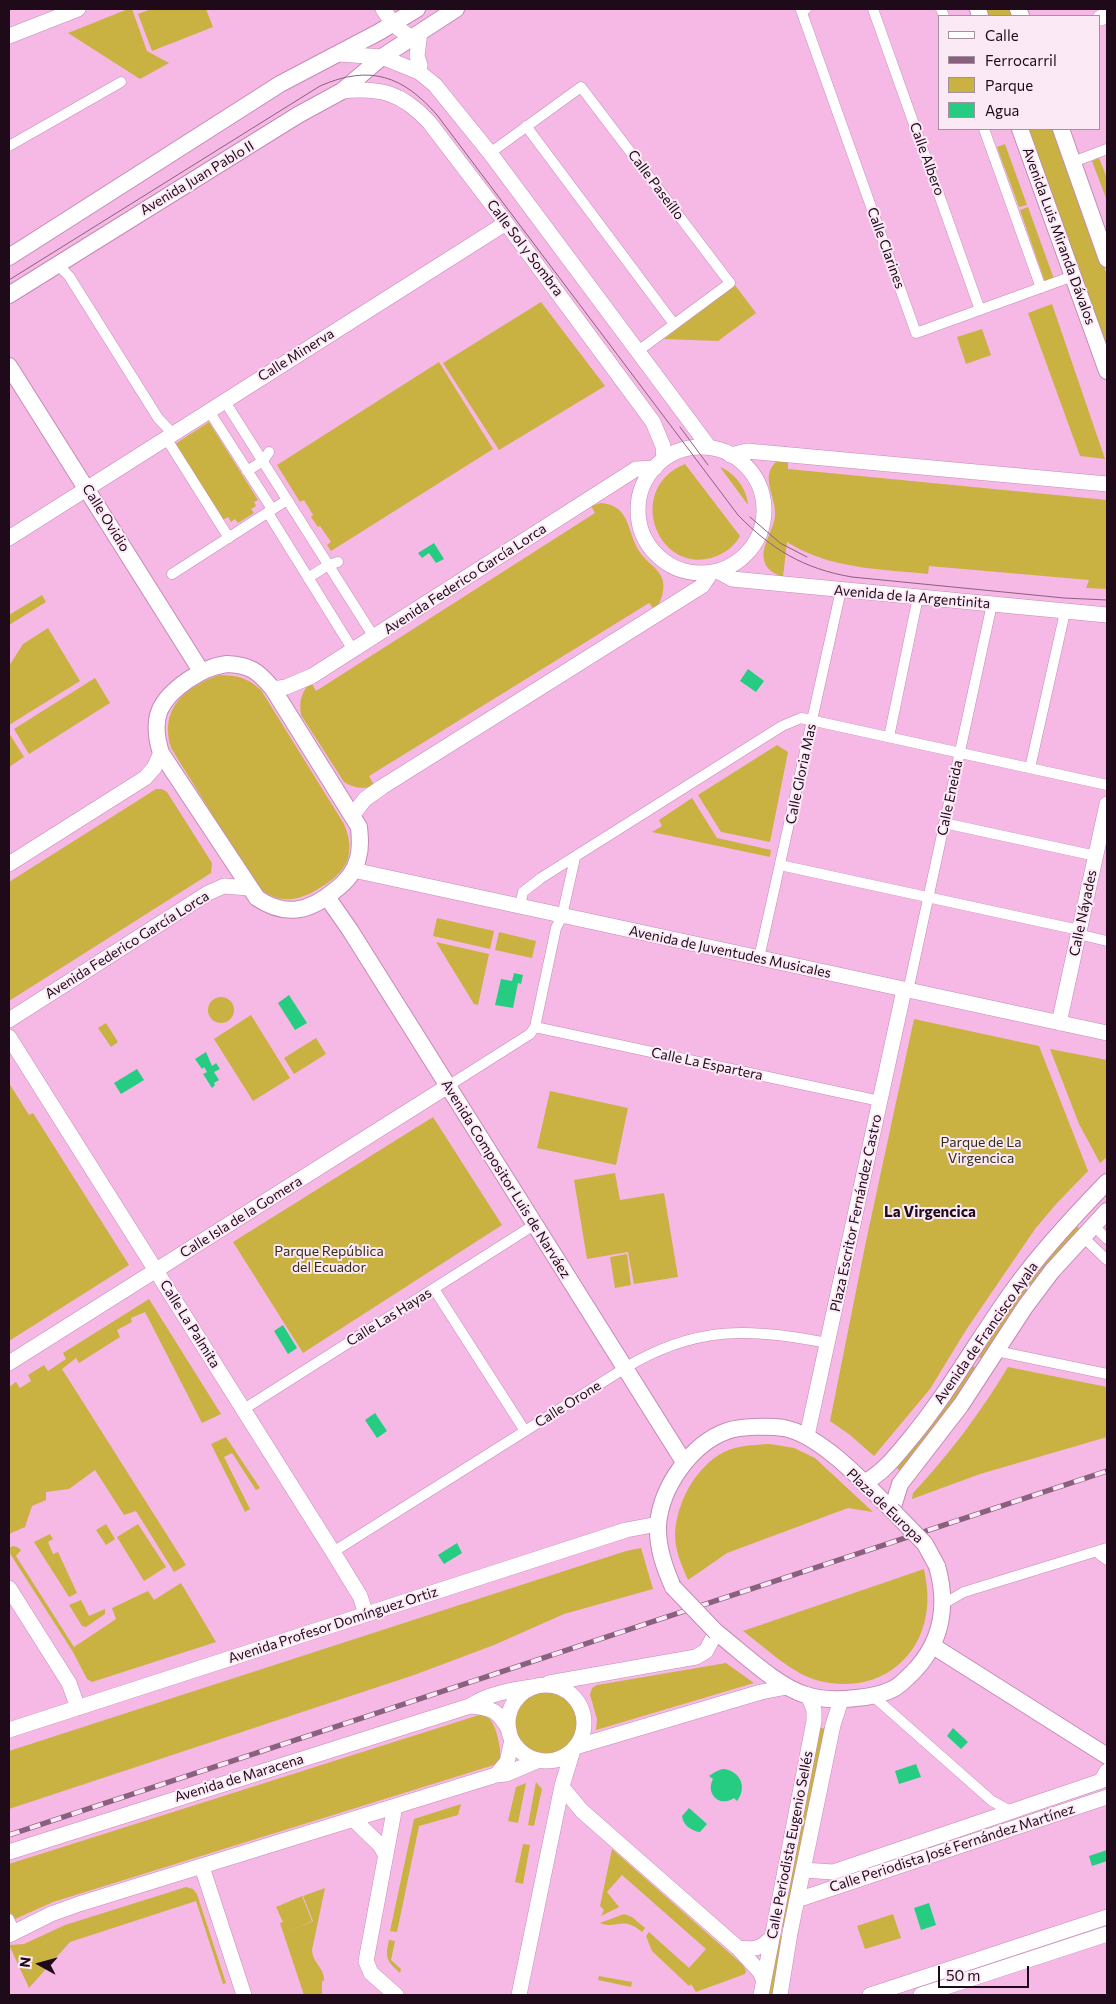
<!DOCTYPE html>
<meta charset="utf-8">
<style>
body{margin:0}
#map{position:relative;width:1116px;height:2004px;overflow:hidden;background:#f6b8e5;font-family:Commissioner,sans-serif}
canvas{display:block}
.frame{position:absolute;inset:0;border:10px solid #1f0a1a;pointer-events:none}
.legend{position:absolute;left:938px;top:15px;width:162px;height:115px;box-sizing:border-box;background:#fce9f6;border:1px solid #a4909e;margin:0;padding:6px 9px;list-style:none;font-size:15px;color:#1f0a1a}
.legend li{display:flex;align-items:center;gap:10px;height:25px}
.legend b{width:25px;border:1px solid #a4909e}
.north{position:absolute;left:15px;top:1939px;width:50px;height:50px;-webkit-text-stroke:4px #fce9f6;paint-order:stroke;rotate:277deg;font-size:14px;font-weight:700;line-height:20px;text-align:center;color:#1f0a1a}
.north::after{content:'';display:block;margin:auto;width:18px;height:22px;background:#1f0a1a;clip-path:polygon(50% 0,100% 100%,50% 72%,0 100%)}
.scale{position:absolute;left:938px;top:1966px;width:91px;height:22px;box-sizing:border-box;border:2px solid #1f0a1a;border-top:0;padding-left:6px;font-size:15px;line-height:18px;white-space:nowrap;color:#1f0a1a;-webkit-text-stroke:4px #fce9f6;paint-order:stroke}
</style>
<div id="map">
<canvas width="1116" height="2004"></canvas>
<div class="frame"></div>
<ul class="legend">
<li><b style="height:6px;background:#fff"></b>Calle</li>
<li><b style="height:6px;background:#89607e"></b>Ferrocarril</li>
<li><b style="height:14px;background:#cab242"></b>Parque</li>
<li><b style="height:14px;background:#26cc81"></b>Agua</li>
</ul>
<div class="north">N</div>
<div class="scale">50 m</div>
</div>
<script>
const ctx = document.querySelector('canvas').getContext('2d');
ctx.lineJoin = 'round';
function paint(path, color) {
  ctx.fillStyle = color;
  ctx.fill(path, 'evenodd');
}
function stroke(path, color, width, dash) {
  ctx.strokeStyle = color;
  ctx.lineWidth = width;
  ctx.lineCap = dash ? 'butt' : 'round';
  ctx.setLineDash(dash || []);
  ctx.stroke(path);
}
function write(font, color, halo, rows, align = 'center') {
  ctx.font = font + ' Commissioner,sans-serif';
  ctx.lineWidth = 4;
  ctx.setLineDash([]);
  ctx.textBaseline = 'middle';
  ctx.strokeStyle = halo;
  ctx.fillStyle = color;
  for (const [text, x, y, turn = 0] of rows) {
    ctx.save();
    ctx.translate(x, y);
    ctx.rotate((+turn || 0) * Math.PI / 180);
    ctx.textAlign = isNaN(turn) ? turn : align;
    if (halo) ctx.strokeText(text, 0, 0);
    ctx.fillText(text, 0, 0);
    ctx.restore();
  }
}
paint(new Path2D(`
 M128 9H132L147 51 169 63 140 79 68 33Z
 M151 9H206L213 27 152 51 138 14Z
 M983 9H1012L1014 16H986Z
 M1026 129H1055L1107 275V355Z
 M1005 144 1027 205 1019 207 997 147Z
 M1099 158 1107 178 1106 198 1092 161Z
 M1028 207 1054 279 1045 282 1020 210Z
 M735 285 756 313 718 341 664 339Z
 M541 302 605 386 499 450 443 363Z
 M1052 304 1105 459 1080 456 1028 313Z
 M982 329 991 355 966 364 957 337Z
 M439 362 493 449 331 551 327 545 331 542 320 526 318 527 311 517 313 515 304 500 300 502 277 465Z
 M209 422 258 500 254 502 256 506 251 509 254 513 238 523 235 519 231 522 228 517 223 520 175 444Z
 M777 461 788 462V469L1107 500V589L1086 588 1089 580 929 566 928 574C880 569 830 569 787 542L783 577C775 574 766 570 764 560 761 545 774 530 775 515 776 495 759 477 777 461Z
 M685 464 740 536C734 547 725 553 714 557 658 576 624 489 685 464Z
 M720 467C735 473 747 489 748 505Z
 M601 503C631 506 626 530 639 551 650 568 669 571 662 596 660 602 658 606 654 609L649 603 369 776 374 785C363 790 354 788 344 782L301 715C299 701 301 692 311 682L316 691 595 513 591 506Z
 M42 595 46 602 9 625V615Z
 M48 628 80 681 9 725V666L23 644Z
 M219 675C237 675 248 678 261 690L344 824C349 836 351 846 348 858 345 869 335 878 326 884 301 901 280 907 256 885L171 748C159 709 184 688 219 675Z
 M95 678 110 703 29 754 14 729Z
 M9 733 24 757 9 767Z
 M777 745 788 752 770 842 721 832 698 795Z
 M156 789H162L167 792 212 863 211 873 9 1001V882Z
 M692 798 717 838 771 850 770 857 652 832 662 826 659 820Z
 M437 918 494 931 490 949 433 936Z
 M499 932 536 941 532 958 495 950Z
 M436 942 489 954 478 1005 474 1004Z
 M208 1010a13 13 0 1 1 26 0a13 13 0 1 1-26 0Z
 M251 1015 290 1078 253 1101 214 1039Z
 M914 1019 1039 1046 1088 1171 1057 1203 1035 1229 966 1330 930 1389 874 1456 850 1435 830 1421 865 1246Z
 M106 1023 118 1042 111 1047 98 1028Z
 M316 1038 326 1054 294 1074 284 1058Z
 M1050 1049 1107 1060V1157L1100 1163 1079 1124Z
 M9 1083 29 1115 33 1113 129 1265 9 1341Z
 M550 1091 628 1108 616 1165 537 1148Z
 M433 1117 502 1225 303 1353 233 1242Z
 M615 1173 620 1200 664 1193 678 1277 634 1284 628 1252 587 1259 574 1180Z
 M1074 1224 1080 1229 983 1360 977 1356 1014 1299Z
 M627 1254 631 1285 615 1288 610 1257Z
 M149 1299 221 1414 202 1423 145 1312 131 1318 132 1322 117 1330 120 1337 79 1363 76 1358 62 1369 186 1565 174 1572 136 1511 124 1515 95 1470 69 1489 46 1492V1500L32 1506 25 1527 9 1534V1387L16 1382 20 1388 31 1381 28 1375 44 1365 48 1371 66 1359 63 1353Z
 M972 1365 977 1369 955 1402 900 1471 895 1466Z
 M1008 1367 1107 1387V1437L980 1474 912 1499 913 1493C949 1455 981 1412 1008 1367Z
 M226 1437 260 1488 256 1490 232 1453 224 1457 250 1509 245 1512 211 1444Z
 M770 1444 794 1448 815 1458 873 1512 848 1508 727 1553 688 1580C682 1566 675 1551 675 1535 676 1504 695 1467 724 1452 738 1445 754 1445 770 1444Z
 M106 1524 115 1539 106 1545 96 1530Z
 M138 1524 166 1567 144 1581 117 1537Z
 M50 1534 53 1539 48 1542 53 1554 58 1552 77 1593 69 1597 34 1542Z
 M13 1546 17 1547 21 1550 16 1556 74 1647 116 1619 112 1608 148 1591 154 1600 181 1583 216 1642 92 1682 87 1679 73 1652 9 1552V1548Z
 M641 1548 653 1589 564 1614 494 1645 414 1675 9 1809V1751L626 1551Z
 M924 1569C927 1585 929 1599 926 1615 917 1668 867 1695 816 1680 790 1672 766 1648 743 1631Z
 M81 1600 89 1616 105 1609V1614L86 1627 82 1626 69 1605Z
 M726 1663 754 1683 596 1730 597 1719 590 1695 592 1688 597 1685Z
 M514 1723a32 32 0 1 1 64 0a32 32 0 1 1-64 0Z
 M479 1715C480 1715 487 1716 487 1717 496 1721 502 1751 500 1760L494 1765 53 1902 13 1920 9 1912V1864Z
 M817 1727 826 1729 786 1928 778 1926Z
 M536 1782 542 1789 534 1826 528 1825Z
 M526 1783 518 1823 508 1821 516 1787Z
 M461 1804 458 1815 419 1826 397 1932 390 1931 414 1819Z
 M523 1844 530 1845 523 1884 515 1882Z
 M612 1849 743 1965 746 1971 745 1974 696 1992 691 1984 689 1986 652 1951 646 1936 649 1932 689 1968 706 1949 622 1875 607 1892 619 1907 601 1916 604 1910 600 1906Z
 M186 1887 193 1889 197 1894 226 1983 223 1984 196 1901 70 1942 29 1988 9 1945 24 1944 65 1925Z
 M325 1888 312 1950C313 1964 325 1968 324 1981H322V1995H304L280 1923 283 1922 276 1907 302 1896 312 1921 288 1932 313 1921 303 1896Z
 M624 1914 632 1917 645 1928 642 1932C622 1915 617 1930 600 1923Z
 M893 1914 901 1938 865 1949 857 1926Z
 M777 1935 785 1937 773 1995H765Z
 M389 1940 395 1941 391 1960 401 1969 400 1973C386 1960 385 1958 389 1940Z
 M599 1976 632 1982 631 1987 598 1980Z`), '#cab242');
paint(new Path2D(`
 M434 543 444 559 436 563 429 553 422 558 418 553Z
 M748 669 764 681 756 692 740 681Z
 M514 973 523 975 521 984 518 983 513 1008 495 1005 501 979 512 981Z
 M289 995 307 1023 295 1030 278 1003Z
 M206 1052 212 1066 216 1063 220 1069 214 1072 219 1080 214 1083 215 1085 212 1088 203 1074 207 1072 204 1067 202 1069 195 1059Z
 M137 1069 144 1080 121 1094 114 1083Z
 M283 1325 297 1348 288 1354 274 1331Z
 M375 1413 387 1431 377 1438 365 1420Z
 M457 1543 462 1553 444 1564 438 1555Z
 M953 1728 968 1742 961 1749 947 1736Z
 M916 1764 921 1777 899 1784 895 1771Z
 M722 1769C740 1770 748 1787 737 1801L734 1798C720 1808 705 1794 713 1779L709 1776 715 1772Z
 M689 1808 707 1824 700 1832C691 1831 683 1825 682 1816Z
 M1107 1850V1861L1092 1866 1089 1856Z
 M929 1903 936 1925 921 1930 914 1908Z`), '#26cc81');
const street = new Path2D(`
 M806 9 801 10 916 333 1073 276
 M873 9 980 310
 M941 9 944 16
 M526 126 674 324
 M984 129 1041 288
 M9 146 121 82
 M490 153 581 87 730 283 638 351
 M1073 162 1107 149
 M55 266 61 268 69 276 158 418 173 434
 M224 400 374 637
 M209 411 272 509
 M166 438 229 538
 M247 471 263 461 269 452
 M268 513 353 650
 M172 574 287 500
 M308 578 328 565 338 562
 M889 737 918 597
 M1030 768 1065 612
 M944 823 1096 856
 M780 865 1079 930
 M520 906 523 892 541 878 782 726 801 718 1107 785
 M1078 934 1107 941
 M759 958 841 590
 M908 991 992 604
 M535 1027 880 1101
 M448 1086 530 1034 535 1027 556 928 562 916 575 858
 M1093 1225 1107 1239
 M1082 1236 1107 1260
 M434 1289 525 1431
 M996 1351 1107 1374
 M244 1409 534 1225
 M1098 1551 1100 1555 1107 1560
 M333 1552 625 1368C694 1326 751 1327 827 1343
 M943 1604 964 1592 1107 1548
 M873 1696 992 1801 1012 1812
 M9 1919 15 1932`);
const secondary = new Path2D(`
 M383 9 393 24 411 38
 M1100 18 1107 15
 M9 36 78 9
 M339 54 382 57 419 72 435 85 490 153 709 447
 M419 72 420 65 417 56 420 32
 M342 91C381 87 402 93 429 122L506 223 653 422 663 446 664 459
 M638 510a63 63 0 1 1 126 0a63 63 0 1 1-126 0Z
 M730 455 747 451 1107 484
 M9 538 506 223
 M719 572 732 579 1107 615
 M273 689 286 687 312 676 636 469 655 468
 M352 816 365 799 382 787 702 586 710 574
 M9 864 145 778 154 768 161 753
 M353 870 1107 1033
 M9 1020 208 893 224 886 249 888
 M1059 1023 1107 804
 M9 1037 333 1552 360 1596 366 1614
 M9 1363 448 1086
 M807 1436 904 990
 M9 1588 69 1683 78 1708
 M549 1683 696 1657 706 1651 716 1632
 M508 1723a38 38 0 1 1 76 0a38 38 0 1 1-76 0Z
 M470 1706C492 1708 498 1710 509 1730
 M9 1730 626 1530 658 1524
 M575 1747 761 1692 787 1687
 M496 1775 507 1762 512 1740
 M562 1787 582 1811 738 1948 760 1972 763 1979
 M395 1806 366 1961 371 1973 396 1995
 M353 1819 380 1845 386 1856
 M9 1852 470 1706C487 1694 511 1690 532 1687
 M202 1867 244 1995
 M803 1870 833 1872 1101 1781 1107 1771
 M797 1900 1107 1797
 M9 1935 51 1914 79 1904 496 1775 506 1774 539 1760
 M738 1948C753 1950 761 1949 771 1938
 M519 1995 562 1786 573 1750
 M761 1995 814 1721V1710L808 1695
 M780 1995 790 1933 833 1725 841 1700
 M870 1995 1107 1917
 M921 1995 1107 1934`);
const primary = new Path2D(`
 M978 9 980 16
 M1018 9 1021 16
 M1020 129 1107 371
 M1061 129 1107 259
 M9 257 280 84 379 32 417 9
 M9 295 298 115 342 91 382 57 456 9
 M9 366 201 671
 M227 664C250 665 258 671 273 689L359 827C360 837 361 847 358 858 355 872 345 883 334 891 309 912 285 917 257 898L161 753C150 718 159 700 188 680 201 672 211 666 227 664Z
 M327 897 350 930 684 1462
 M864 1483C884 1472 896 1456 910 1439 950 1391 980 1335 1017 1285 1044 1248 1075 1215 1107 1182
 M673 1587C664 1567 657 1547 658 1525 661 1487 691 1444 727 1431 740 1426 771 1426 784 1428 821 1435 865 1484 892 1510L900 1484 961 1405 1025 1307 1052 1271 1107 1211
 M716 1632C742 1652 776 1686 806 1695 822 1700 840 1700 856 1698 868 1697 881 1695 893 1689 901 1685 909 1676 916 1669 942 1640 948 1604 937 1566
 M933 1646 1107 1756`);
stroke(street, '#c58bb5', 11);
stroke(secondary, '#c58bb5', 16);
stroke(primary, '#c58bb5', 18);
stroke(street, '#fff', 10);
stroke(secondary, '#fff', 15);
stroke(primary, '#fff', 16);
stroke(new Path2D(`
 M9 280 320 86C370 64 403 76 437 115L738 515C771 549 804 569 852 577L1064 598 1107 600
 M680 427 708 465
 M750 517 780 543 807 557`), '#89607e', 1);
const rail = new Path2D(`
 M9 1835 1107 1471`);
stroke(rail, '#89607e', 5.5);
stroke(rail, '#fce9f6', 4, [11]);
const primaryBridge = new Path2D(`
 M892 1510 925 1544 937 1566
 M673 1587 716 1632`);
stroke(primaryBridge, '#c58bb5', 18, []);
stroke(primaryBridge, '#fff', 16);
write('14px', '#1f0a1a', '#fce9f6', [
 ["Calle Albero",927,159,70],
 ["Avenida Juan Pablo II",197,178,-31],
 ["Calle Paseíllo",656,185,53],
 ["Avenida Luis Miranda Dávalos",1059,236,70],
 ["Calle Sol y Sombra",525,248,53],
 ["Calle Clarines",886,248,70],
 ["Calle Minerva",296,355,-32],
 ["Calle Ovidio",106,518,58],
 ["Avenida Federico García Lorca",465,579,-33],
 ["Avenida de la Argentinita",912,597,5],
 ["Calle Gloria Mas",801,774,-78],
 ["Calle Eneida",950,798,-78],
 ["Calle Náyades",1083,913,-78],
 ["Avenida Federico García Lorca",127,945,-32],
 ["Avenida de Juventudes Musicales",730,952,12],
 ["Calle La Espartera",707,1064,12],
 ["Avenida Compositor Luis de Narváez",506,1179,58],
 ["Plaza Escritor Fernández Castro",856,1213,-78],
 ["Calle Isla de la Gomera",241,1217,-32],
 ["Calle Las Hayas",389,1317,-32],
 ["Calle La Palmita",190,1324,58],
 ["Avenida de Francisco Ayala",986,1333,-55],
 ["Calle Orone",568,1404,-32],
 ["Plaza de Europa",885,1506,44],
 ["Avenida Profesor Domínguez Ortiz",333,1625,-18],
 ["Avenida de Maracena",239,1778,-17],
 ["Calle Periodista Eugenio Sellés",790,1845,-79],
 ["Calle Periodista José Fernández Martínez",952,1848,-18]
]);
write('14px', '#342e16', '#fce9f6', [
 ["Parque de La",981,1142],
 ["Virgencica",981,1158],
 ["Parque República",329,1251],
 ["del Ecuador",329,1267]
]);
write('bold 15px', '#1f0a1a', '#fce9f6', [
 ["La Virgencica",930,1212]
]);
</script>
